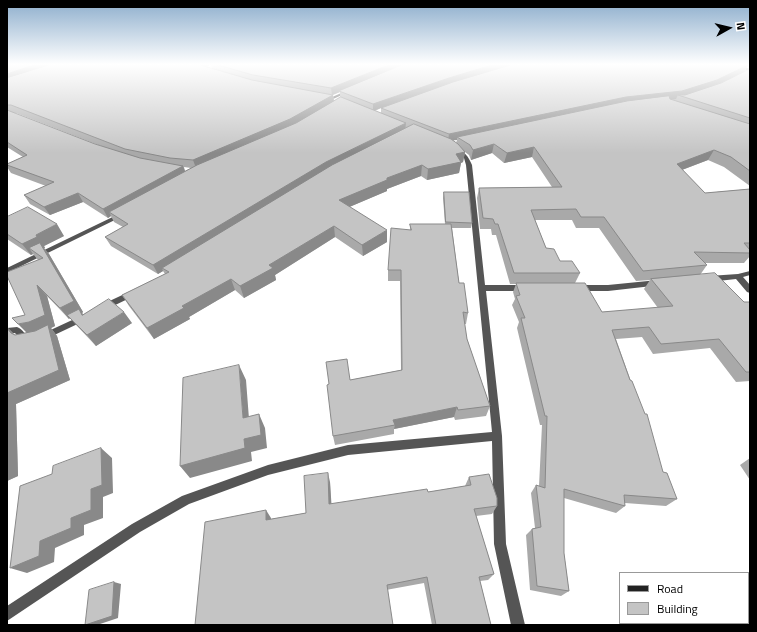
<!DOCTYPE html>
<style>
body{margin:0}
#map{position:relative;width:757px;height:632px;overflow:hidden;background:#fff;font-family:"Titillium Web",sans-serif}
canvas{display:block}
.frame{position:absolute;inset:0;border:8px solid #000;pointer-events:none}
.legend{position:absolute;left:619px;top:572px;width:130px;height:52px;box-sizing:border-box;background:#fff;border:1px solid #999;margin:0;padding:5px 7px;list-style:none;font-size:12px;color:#000}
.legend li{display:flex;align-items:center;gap:8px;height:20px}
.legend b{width:20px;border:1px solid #999}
.north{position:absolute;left:709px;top:8px;width:40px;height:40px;-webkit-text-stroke:3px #fff;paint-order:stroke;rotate:82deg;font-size:11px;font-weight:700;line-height:16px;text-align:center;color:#000}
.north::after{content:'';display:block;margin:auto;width:14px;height:18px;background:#000;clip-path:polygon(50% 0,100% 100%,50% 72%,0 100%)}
</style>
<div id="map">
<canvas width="757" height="632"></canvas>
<div class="frame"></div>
<ul class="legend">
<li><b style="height:5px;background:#222"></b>Road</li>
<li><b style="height:11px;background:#c4c4c4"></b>Building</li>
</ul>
<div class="north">N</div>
</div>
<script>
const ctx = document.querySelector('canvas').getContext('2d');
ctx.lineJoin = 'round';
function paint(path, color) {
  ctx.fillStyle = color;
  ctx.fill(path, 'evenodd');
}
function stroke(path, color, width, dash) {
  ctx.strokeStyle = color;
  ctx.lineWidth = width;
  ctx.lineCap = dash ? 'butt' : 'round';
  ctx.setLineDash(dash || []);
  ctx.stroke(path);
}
paint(new Path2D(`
 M348 90 351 91 333 99 330 98Z
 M455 149C464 149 469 158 472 165L485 285H524L528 288 524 291H486L502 436 506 544 525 625H511L494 544 492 441 348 455 268 475 189 504 140 532 7 621V606L132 524 182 496 268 465 348 445 492 432 466 165 464 158 455 151Z
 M123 212 126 214 125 215 7 273V268Z
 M750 271V275L743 277 750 285V293L747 292 736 279 709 282 705 279 709 276 738 274Z
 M658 280 661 281 662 283 661 285 608 291H578L574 288 578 285H608Z
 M133 290 137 293 136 295 107 309H101L100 307 101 305Z
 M83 315 86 316 87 318 86 320 48 338H42L41 336 42 334Z
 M17 327C23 329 25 336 31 338L32 340 31 342C23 346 20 339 15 333L7 334V328Z`), '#555');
paint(new Path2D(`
 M733 64 750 69V71L726 64Z`), '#222');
paint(new Path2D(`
 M7 64H211L207 67 212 69 211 64H743L748 65 745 71 750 69V186L724 167 708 160 682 170 705 193 750 189V256L744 263H705L707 265 700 275 744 302H750V381L736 382 710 348 653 354 642 337 616 339 663 472 677 499 666 506 625 503V506L616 513 564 498V553L569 591 561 596 530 590 526 535 532 529 535 528 531 493 536 485 539 486 542 425H540L517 328 519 322 512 305 515 299 513 292 516 284H510L496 235H492L491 229H480L477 198 479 188 552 187 532 157 504 163 492 153 471 160 469 155 465 152 463 162 461 163 459 173 427 180 421 176 387 189V191L349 207 387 242 363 256 335 237 275 275 276 280 244 298 235 290 189 317 190 319 154 339 129 306 122 295 165 274 163 271 158 274 111 246 105 237 123 227 114 222 111 216 108 218 83 202 50 215 30 204 24 195 46 186 11 173 7 167V164L23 157 7 147ZM340 92V97L334 101 333 95ZM381 108V113L375 111ZM13 113H16L106 148 95 144ZM453 140H457L456 143ZM184 167 191 168 185 171ZM535 220H572L576 228H599L636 281 650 280 644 289 658 308 602 312 575 283 580 273 560 261 546 248Z
 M444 192 472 223 471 228H452L459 283 468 313 466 324H464L467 339 490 406 486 416 455 420 454 417 394 429V434L335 445 333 436 350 380 401 370 400 281H388V270L410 230V224H445L443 198Z
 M7 217 64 236 44 246 45 248H44L49 254 83 312 82 313 83 314 132 323 96 346 77 326 70 318 69 319 47 296 55 326 51 328 57 336 70 380 16 404 18 476 7 481V327L15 335 26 333 25 315 38 260 33 254 31 255 7 239Z
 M750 458V480L740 465Z
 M469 477 497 506 492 514 476 516 494 574 488 580 480 581 491 625H432L424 583 195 625 271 518V519L306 513 330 482 331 504 428 492 465 486Z`), '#a9a9a9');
paint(new Path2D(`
 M37 64H61L7 82V74Z
 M204 64H211L205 68Z
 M391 64H407L339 91 340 92 332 95 331 88Z
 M495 64H516L381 108 373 111V104L449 78Z
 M748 65 744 72 713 87 683 97 678 95 676 99 623 105 457 137V140L448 141 449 134Z
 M333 95 334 102 291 127 196 168 193 160Z
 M406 123 405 131 162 268 163 271 158 274 153 265 326 162Z
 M494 144 492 153 471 160 473 150Z
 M534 147 532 157 504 163 507 153Z
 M714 150 708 160 671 174 677 164Z
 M465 152 463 162 461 163 459 173 427 180 428 169 456 154Z
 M422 165 421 176 387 189V191L340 211 339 200 387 178Z
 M183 166 186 174 109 212 111 216 108 218 103 209Z
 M78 193 83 202 50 215 44 207Z
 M57 224 64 236 44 246 45 248H44L49 254 83 312 82 313 88 321 67 315 70 318 69 319 60 308 44 249 29 248 33 254 31 255 22 244 36 235Z
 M334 226 335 237 275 275 276 280 244 298 240 286 269 265Z
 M387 230V242L363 256 362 245Z
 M231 279 235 290 189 317 190 319 154 339 147 328 182 306Z
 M37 285 47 296 55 326 51 328 57 336 70 380 16 404 18 476 7 481V393L29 335 18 324 29 322Z
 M124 312 132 323 96 346 87 335Z
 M7 327 14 335 11 333 7 328Z
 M239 365 246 380 250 432 243 418Z
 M457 407 454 417 394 429 395 425 393 420Z
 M259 414 265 428 267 448 251 452 252 461 190 478 180 466 244 439Z
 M101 448 112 458 113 493 103 497V518L84 525V535L55 548 54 562 27 573 10 568 40 541 71 518 91 489Z
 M328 473 330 482 332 512 329 504Z
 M266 510 271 518V528L266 520Z
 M114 582 121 584 118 618 97 625H85Z`), '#898989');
const building = new Path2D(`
 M7 64H37L7 74Z
 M52 64H197L252 80 333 95 290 119 193 160 170 158 125 149 11 105H7V78Z
 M215 64H391L331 88 253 75Z
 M404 64H495L449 78 373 104 339 91Z
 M514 64H743L748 65 717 80 682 91 626 97 449 134 381 108 453 82Z
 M750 69V118L678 95H685L721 83Z
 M669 96 670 99 750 124V171L731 157 714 150 677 164 705 193 750 189V243H744L750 250V253L694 252 707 265 643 271 604 217H581L576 209 531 210 546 248 554 249 560 261H572L580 273H514L498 224H495L493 219 483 218 479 188 562 187 534 147 507 153 494 144 473 150 470 145 457 137 627 101Z
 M341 97 406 123 326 162 153 265 105 237 128 224 109 212 197 165 296 123Z
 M7 110 95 144 140 158 183 166 103 209 78 193 44 207 24 195 54 182 7 165V164L27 155 7 142Z
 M414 124 451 139 458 144 465 152 456 154 461 162 428 169 422 165 387 178V180L339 200 387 230 362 245 334 226 269 265 273 268 240 286 231 279 182 306 184 308 147 328 122 295 169 272 162 268 332 165Z
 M444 192H469L472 223 446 222Z
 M28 207 57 224 36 235 37 237 22 244 7 234V217Z
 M410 224H451L459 283H464L468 313 463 312 467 339 490 406 458 410 457 407 393 420 395 425 333 436 327 385 329 384 326 362 347 359 350 380 402 370 401 270H388L391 228 411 230Z
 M40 243 74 301 60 308 37 285 45 315 29 322 18 324 12 318 25 315 7 276V272L43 258 29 248Z
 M715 273 744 302H750V372H746L719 339 661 344 649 327 612 330 630 380 632 381 645 414H647L663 472 667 473 677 499 624 495 625 506 564 489V553L569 591 537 586 532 529 541 527 536 485 545 488 547 416H545L521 318H525L516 296 520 295 516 283H585L602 312 673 306 651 279Z
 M109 299 124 312 87 335 67 315 79 309 82 315Z
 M48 325 59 370 7 393V328L11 333 15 335 35 331Z
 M239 365 243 418 259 414 261 435 244 439 245 448 180 466 183 378Z
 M101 448 102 485 91 489V510L71 518V528L40 541 39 556 10 568 20 486 52 474 53 466Z
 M328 473 329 504 427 489 428 492 471 485 469 477 489 474 497 498V506L474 509 494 574 479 577 491 625H436L427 577 387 585 393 625H195L205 522 266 510V520L306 513 304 476Z
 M114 582 112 616 85 625 89 590Z`);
paint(building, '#c4c4c4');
stroke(building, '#898989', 1);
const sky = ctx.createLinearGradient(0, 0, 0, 153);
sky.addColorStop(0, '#8cadcc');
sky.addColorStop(0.42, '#fff');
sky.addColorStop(1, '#ffffff00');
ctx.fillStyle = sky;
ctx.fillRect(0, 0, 757, 153);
</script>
